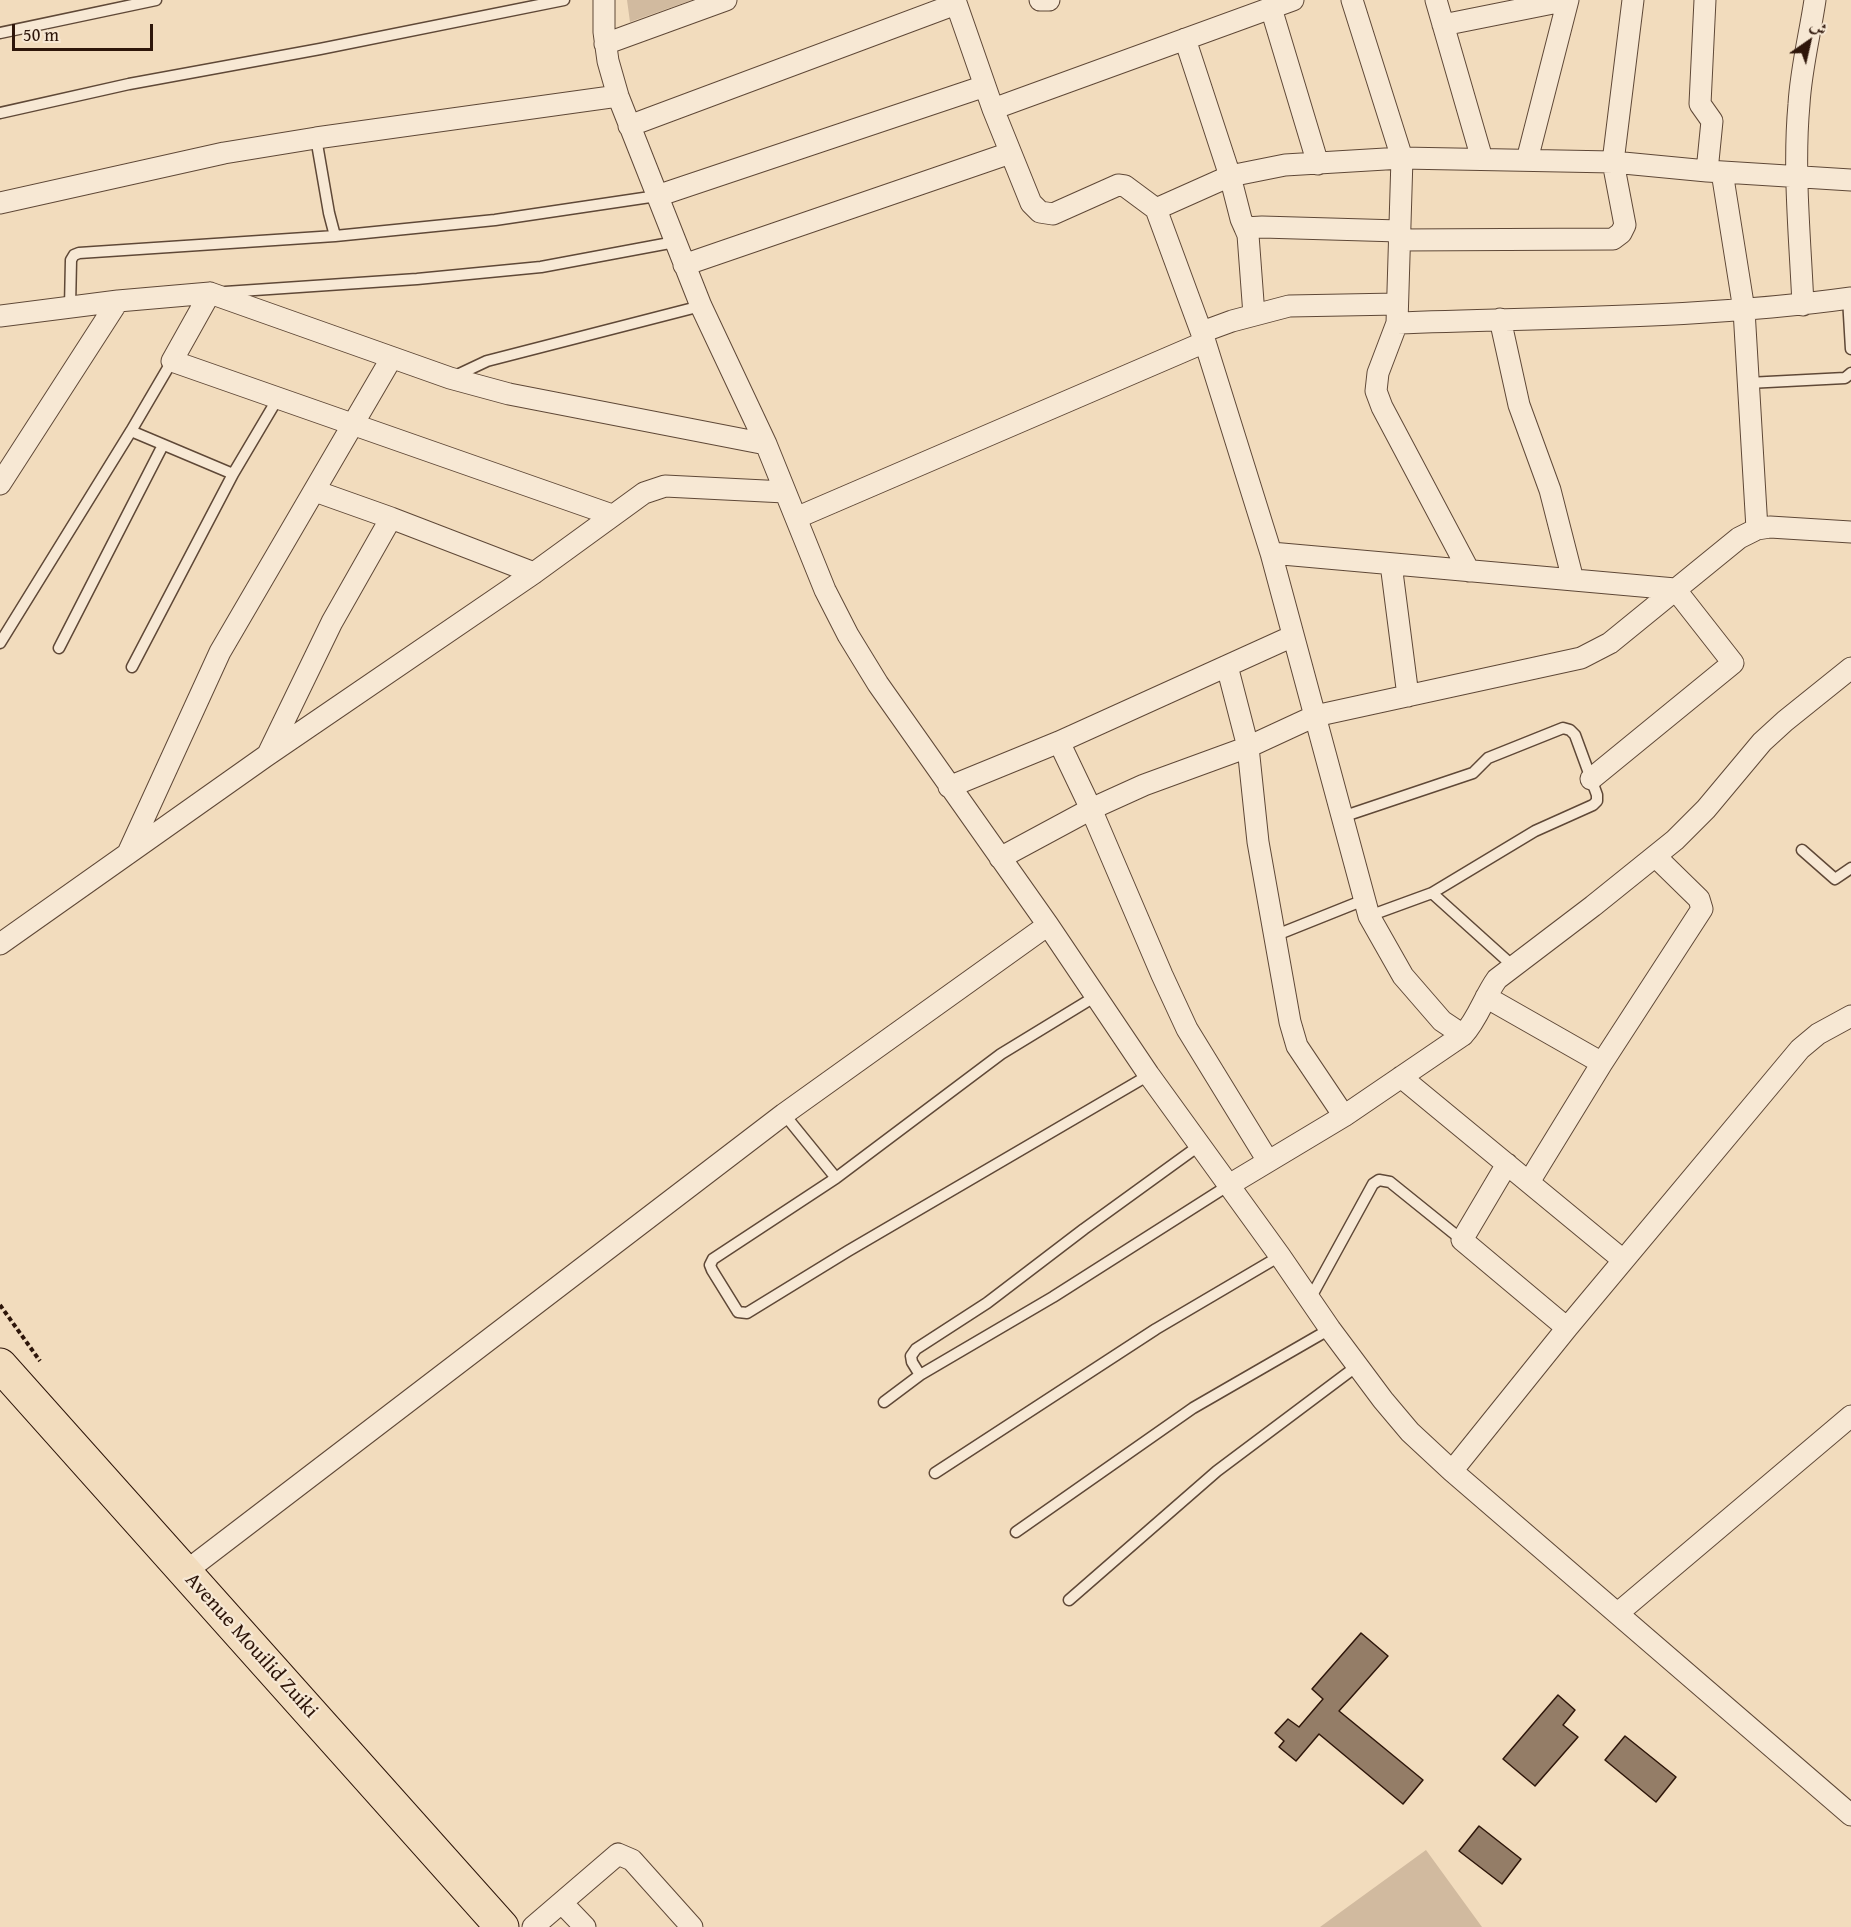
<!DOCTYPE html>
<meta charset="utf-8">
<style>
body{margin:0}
#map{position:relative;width:1851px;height:1927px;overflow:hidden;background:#f2dcbd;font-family:"Gentium Book Plus",Amiri,serif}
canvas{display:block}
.north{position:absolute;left:1779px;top:12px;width:60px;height:60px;-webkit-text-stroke:4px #f7e8d4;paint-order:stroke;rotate:34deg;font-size:16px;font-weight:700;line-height:24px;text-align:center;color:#2e160a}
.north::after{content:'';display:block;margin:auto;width:21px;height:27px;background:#2e160a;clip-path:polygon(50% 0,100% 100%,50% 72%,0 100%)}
.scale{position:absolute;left:12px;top:24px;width:141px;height:27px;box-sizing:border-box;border:3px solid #2e160a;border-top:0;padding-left:8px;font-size:18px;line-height:21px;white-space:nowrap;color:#2e160a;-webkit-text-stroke:4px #f7e8d4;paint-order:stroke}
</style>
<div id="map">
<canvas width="1851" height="1927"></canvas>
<div class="north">ش</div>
<div class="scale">50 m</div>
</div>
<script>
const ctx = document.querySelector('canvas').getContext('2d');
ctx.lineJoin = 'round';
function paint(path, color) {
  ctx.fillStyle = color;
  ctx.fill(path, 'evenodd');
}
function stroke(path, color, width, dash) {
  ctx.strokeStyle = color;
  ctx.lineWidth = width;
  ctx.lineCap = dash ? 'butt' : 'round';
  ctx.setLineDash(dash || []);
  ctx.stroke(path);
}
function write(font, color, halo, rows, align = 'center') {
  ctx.font = font + ' "Gentium Book Plus",serif';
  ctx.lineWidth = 4.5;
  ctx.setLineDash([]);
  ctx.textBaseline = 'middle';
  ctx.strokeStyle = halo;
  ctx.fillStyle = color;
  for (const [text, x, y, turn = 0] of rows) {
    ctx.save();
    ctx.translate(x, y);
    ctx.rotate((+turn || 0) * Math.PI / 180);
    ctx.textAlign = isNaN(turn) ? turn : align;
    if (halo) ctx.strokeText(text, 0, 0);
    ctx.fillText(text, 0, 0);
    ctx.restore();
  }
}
paint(new Path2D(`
 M627 0H692L630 22Z
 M1426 1850 1482 1927H1320Z`), '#d1ba9f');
const building = new Path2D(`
 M1361 1633 1388 1656 1339 1711 1423 1780 1403 1804 1319 1734 1296 1761 1279 1747 1284 1741 1275 1733 1288 1719 1299 1727 1323 1699 1312 1689Z
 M1558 1695 1575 1710 1563 1725 1578 1737 1535 1786 1503 1759Z
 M1625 1736 1676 1777 1656 1802 1605 1760Z
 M1479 1826 1521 1859 1502 1884 1459 1851Z`);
paint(building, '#947d67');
stroke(building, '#2e160a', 1.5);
const service = new Path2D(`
 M0 33 156 0
 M0 113 129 84 320 49 564 0
 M316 138 329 213 335 236 495 220 657 196
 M225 292 417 279 541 267 675 242
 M1848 298 1851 349
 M70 307 71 260 74 255 79 253 335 236
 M453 377 487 361 701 306
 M1748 383 1845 378 1851 373
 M131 431 233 474
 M0 643 131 431 172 361
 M59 648 163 445
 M132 667 233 474 278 398
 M1342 817 1473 773 1488 758 1563 728 1570 730 1575 735 1597 795V801L1593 805 1535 831 1432 893 1369 916
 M1802 850 1835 879 1851 868
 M1432 893 1513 966
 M1274 936 1364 900
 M1096 996 1001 1054 836 1178 713 1259 710 1265 712 1270 738 1312 747 1313 848 1251 1149 1075
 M784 1114 836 1178
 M1310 1299 1373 1184 1379 1180 1390 1182 1462 1240
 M920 1375 912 1362 911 1356 916 1349 987 1303 1084 1229 1200 1145
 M884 1402 920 1375 1053 1297 1229 1185
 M935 1473 1156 1329 1280 1256
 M1016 1532 1193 1408 1330 1329
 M1069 1600 1217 1471 1357 1366`);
const minor = new Path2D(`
 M604 0V32L608 61 618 96 701 306 766 444 825 590 848 635 878 684 1048 925 1149 1075 1280 1256 1330 1329 1383 1400 1410 1432 1452 1471 1851 1815
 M955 0 993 109 1031 203 1040 212 1053 214 1118 185 1125 186 1156 209
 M1040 0H1049
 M1352 0 1402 158 1397 323 1378 373 1376 391 1382 407 1469 571
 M1436 0 1482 159
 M1705 0 1700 104 1712 121 1707 171
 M1271 8 1318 164
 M1443 25 1568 0 1527 160
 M1185 39 1230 176 1241 219 1245 228 1262 227 1399 231
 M605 44 726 0
 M993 109 1293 0
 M629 126 956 4
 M1722 172 1744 310 1757 529
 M657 196 985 86
 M0 203 224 153 316 138 618 96
 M1245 228 1248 235 1254 315
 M1399 240 1613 239 1621 233 1625 225 1613 162 1633 0
 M684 265 1010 153
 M210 293 172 361 612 515
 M1803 305C1800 238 1793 170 1799 104 1801 69 1810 34 1815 0
 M0 316 118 301 210 293 450 378 509 394 766 444
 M1500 319 1519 405 1550 490 1573 580
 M1397 323C1548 317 1701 319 1851 298
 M1202 332 1232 321 1289 306 1397 304
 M0 484 118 301
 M315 491 391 518 534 573
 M796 518 1205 342
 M1271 553 1675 589 1733 663 1591 779
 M1391 564 1408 696
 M1227 666 1248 747 1258 842 1290 1022 1297 1046 1344 1116
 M1059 742 1091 809 1162 975 1187 1029 1268 1161
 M268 754 332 622 391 518
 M949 787 1059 742 1293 636
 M128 853 220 652 391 359
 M1000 858 1091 809 1144 785 1248 747 1315 716 1271 553 1205 342 1156 209 1230 176 1285 165 1402 158 1613 162 1707 171 1851 180
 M0 944 266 756 534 573 644 493 665 486 785 492
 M1486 997 1602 1063
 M1463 1035 1442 1021 1403 976 1369 916 1315 716 1581 658 1610 643 1739 538 1757 529 1770 527 1851 532
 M1401 1077 1623 1260
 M1507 1164 1462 1240 1567 1328
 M1529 1182 1602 1063 1702 909 1699 899 1655 856
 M1229 1185 1344 1116 1463 1035C1478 1019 1484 997 1497 979L1593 906 1675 840 1706 809 1762 742 1785 721 1851 668
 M1452 1471 1567 1328 1800 1049 1818 1034 1851 1016
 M185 1572 784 1114 1048 925
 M1618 1613 1851 1416
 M562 1903 585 1927
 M533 1927 618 1854 632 1860 692 1927`);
const primary = new Path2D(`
 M0 1365 502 1927`);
stroke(service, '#5f4837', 13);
stroke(minor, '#5f4837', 23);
stroke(primary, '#2e160a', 35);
stroke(new Path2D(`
 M0 1305 40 1361`), '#2e160a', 4, [4.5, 3]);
stroke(service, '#f7e8d4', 10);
stroke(minor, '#f7e8d4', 21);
stroke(primary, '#f2dcbd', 33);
write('21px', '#2e160a', '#f7e8d4', [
 ["Avenue Mouilid Zuiki",251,1646,48]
]);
</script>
